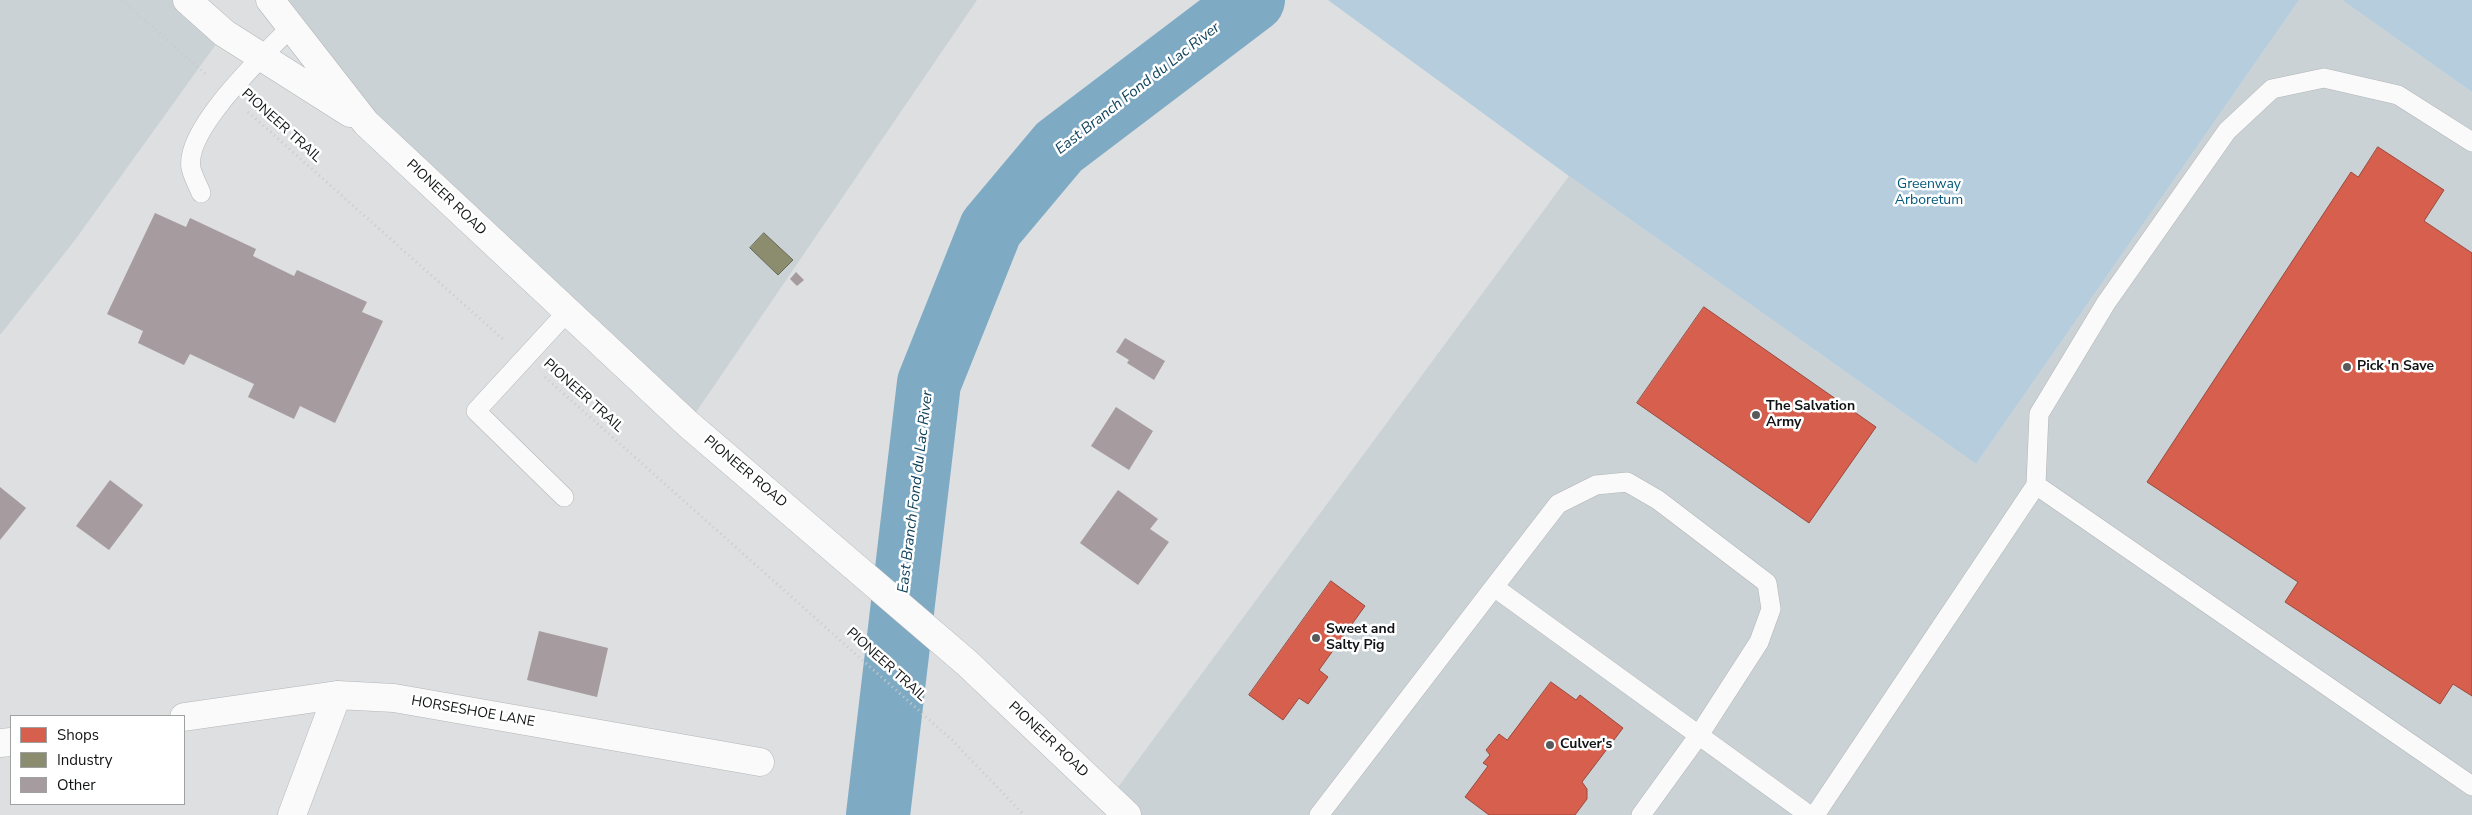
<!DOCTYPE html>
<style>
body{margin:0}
#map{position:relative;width:2472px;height:815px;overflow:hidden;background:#dddfe1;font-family:"Nunito Sans",sans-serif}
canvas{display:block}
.legend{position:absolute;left:10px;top:715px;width:175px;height:90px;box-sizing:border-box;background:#fff;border:1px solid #a0a1a1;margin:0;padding:6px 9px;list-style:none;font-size:15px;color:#111314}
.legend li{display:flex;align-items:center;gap:10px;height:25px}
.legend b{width:25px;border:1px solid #a0a1a1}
</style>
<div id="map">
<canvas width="2472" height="815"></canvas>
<ul class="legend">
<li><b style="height:14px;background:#d6604d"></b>Shops</li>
<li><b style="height:14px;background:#8c8c6e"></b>Industry</li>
<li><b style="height:14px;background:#a69b9e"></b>Other</li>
</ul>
</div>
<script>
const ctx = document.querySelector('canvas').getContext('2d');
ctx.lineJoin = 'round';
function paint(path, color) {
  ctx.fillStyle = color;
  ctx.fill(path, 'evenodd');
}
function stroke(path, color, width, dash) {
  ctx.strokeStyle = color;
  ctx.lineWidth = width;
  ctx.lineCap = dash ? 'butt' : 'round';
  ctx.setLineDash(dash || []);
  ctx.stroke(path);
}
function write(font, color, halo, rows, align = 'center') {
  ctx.font = font + ' "Nunito Sans",sans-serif';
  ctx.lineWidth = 5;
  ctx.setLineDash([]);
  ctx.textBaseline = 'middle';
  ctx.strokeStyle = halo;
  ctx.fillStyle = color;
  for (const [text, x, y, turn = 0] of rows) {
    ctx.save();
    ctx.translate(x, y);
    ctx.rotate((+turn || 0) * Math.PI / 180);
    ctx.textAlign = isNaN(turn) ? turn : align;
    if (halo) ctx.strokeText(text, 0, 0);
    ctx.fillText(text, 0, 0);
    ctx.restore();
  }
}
paint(new Path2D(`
 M0 0H187L224 33 75 240 0 335Z
 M270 0H977L688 424 366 123Z
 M2299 0H2342L2472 92V815H1127L1110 798 1569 176 1976 464Z`), '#cad2d6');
paint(new Path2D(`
 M1328 0H2299L1976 464 1569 176Z
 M2342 0H2472V92Z`), '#b5cddd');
const shops = new Path2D(`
 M2378 147 2444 190 2424 221 2472 253V696L2453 684 2440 704 2285 602 2298 582 2147 482 2351 172 2358 177Z
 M1704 307 1876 427 1809 523 1637 403Z
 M1331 581 1365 606 1319 670 1328 677 1308 704 1299 698 1283 720 1249 695Z
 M1551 682 1576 700 1580 695 1623 728 1582 782 1587 789V799L1575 815H1489L1465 797 1488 766 1483 763 1490 755 1486 750 1499 734 1507 740Z`);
paint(shops, '#d6604d');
stroke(shops, '#9b493c', 1);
const industry = new Path2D(`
 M764 233 793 260 778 275 750 248Z`);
paint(industry, '#8c8c6e');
stroke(industry, '#676853', 1);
stroke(new Path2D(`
 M878 815 929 383 991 228 1059 147 1253 0`), '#7eaac4', 64);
paint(new Path2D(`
 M155 213 186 227 190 218 256 249 253 256 294 276 297 270 367 302 362 312 383 321 335 423 300 406 294 419 248 397 254 384 190 354 184 365 138 343 143 331 107 314Z
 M796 272 804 280 797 286 790 279Z
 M1125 338 1165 361 1154 380 1127 363 1129 360 1116 352Z
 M1116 407 1153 431 1129 470 1091 446Z
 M110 480 143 505 109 550 76 526Z
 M0 487 26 508 0 540Z
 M1118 490 1158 519 1150 529 1169 542 1138 585 1080 543Z
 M539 631 608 648 597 697 527 680Z`), '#a69b9e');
const lane = new Path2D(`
 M201 193C198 185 193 177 191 168 184 129 265 54 291 27
 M2036 485 2472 786
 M564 497 476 411 568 311
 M1494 587 1558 504 1596 485 1627 482 1658 500 1767 583 1771 609 1759 642 1699 735 1641 815
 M1319 815 1494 587 1809 815
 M1815 815 2036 485 2039 414 2106 303 2227 131 2272 89 2324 78 2398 95 2472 142`);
const street = new Path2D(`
 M184 717 337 695 394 698 760 762
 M0 743 11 742
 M292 815 337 695`);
const secondary = new Path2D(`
 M187 0 224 33 350 113
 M270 0 366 123 688 424 967 663 1127 815`);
stroke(lane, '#b3b5b7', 20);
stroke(street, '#b3b5b7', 29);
stroke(secondary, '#b3b5b7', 29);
stroke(new Path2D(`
 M122 0 208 76
 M248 112 505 341
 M545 377 952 740 1024 815`), '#c9cbcb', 3, [1, 4]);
stroke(lane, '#fafafa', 19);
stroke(street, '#fafafa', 28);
stroke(secondary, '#fafafa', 28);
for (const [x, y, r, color] of [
 [2347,367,5,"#585a5c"],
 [1756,415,5,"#585a5c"],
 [1316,638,5,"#585a5c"],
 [1550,745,5,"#585a5c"]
]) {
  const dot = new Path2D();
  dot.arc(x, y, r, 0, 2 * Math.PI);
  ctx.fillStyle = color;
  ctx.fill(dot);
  stroke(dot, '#fff', 2);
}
write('14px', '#111314', '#fff', [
 ["PIONEER TRAIL",281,126,42],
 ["PIONEER ROAD",446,198,43],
 ["PIONEER TRAIL",583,396,42],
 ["PIONEER ROAD",745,472,40],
 ["PIONEER TRAIL",886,665,42],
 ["HORSESHOE LANE",473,712,10],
 ["PIONEER ROAD",1048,740,43]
]);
write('14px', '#02577b', '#fff', [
 ["Greenway",1929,185],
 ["Arboretum",1929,201]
]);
write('bold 14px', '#111314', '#fff', [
 ["Pick 'n Save",2357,367],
 ["The Salvation",1766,407],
 ["Army",1766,423],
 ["Sweet and",1326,630],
 ["Salty Pig",1326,646],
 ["Culver's",1560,745]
], 'left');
write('italic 15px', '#0f425c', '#fff', [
 ["East Branch Fond du Lac River",1138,89,-38],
 ["East Branch Fond du Lac River",916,492,-83]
]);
</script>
